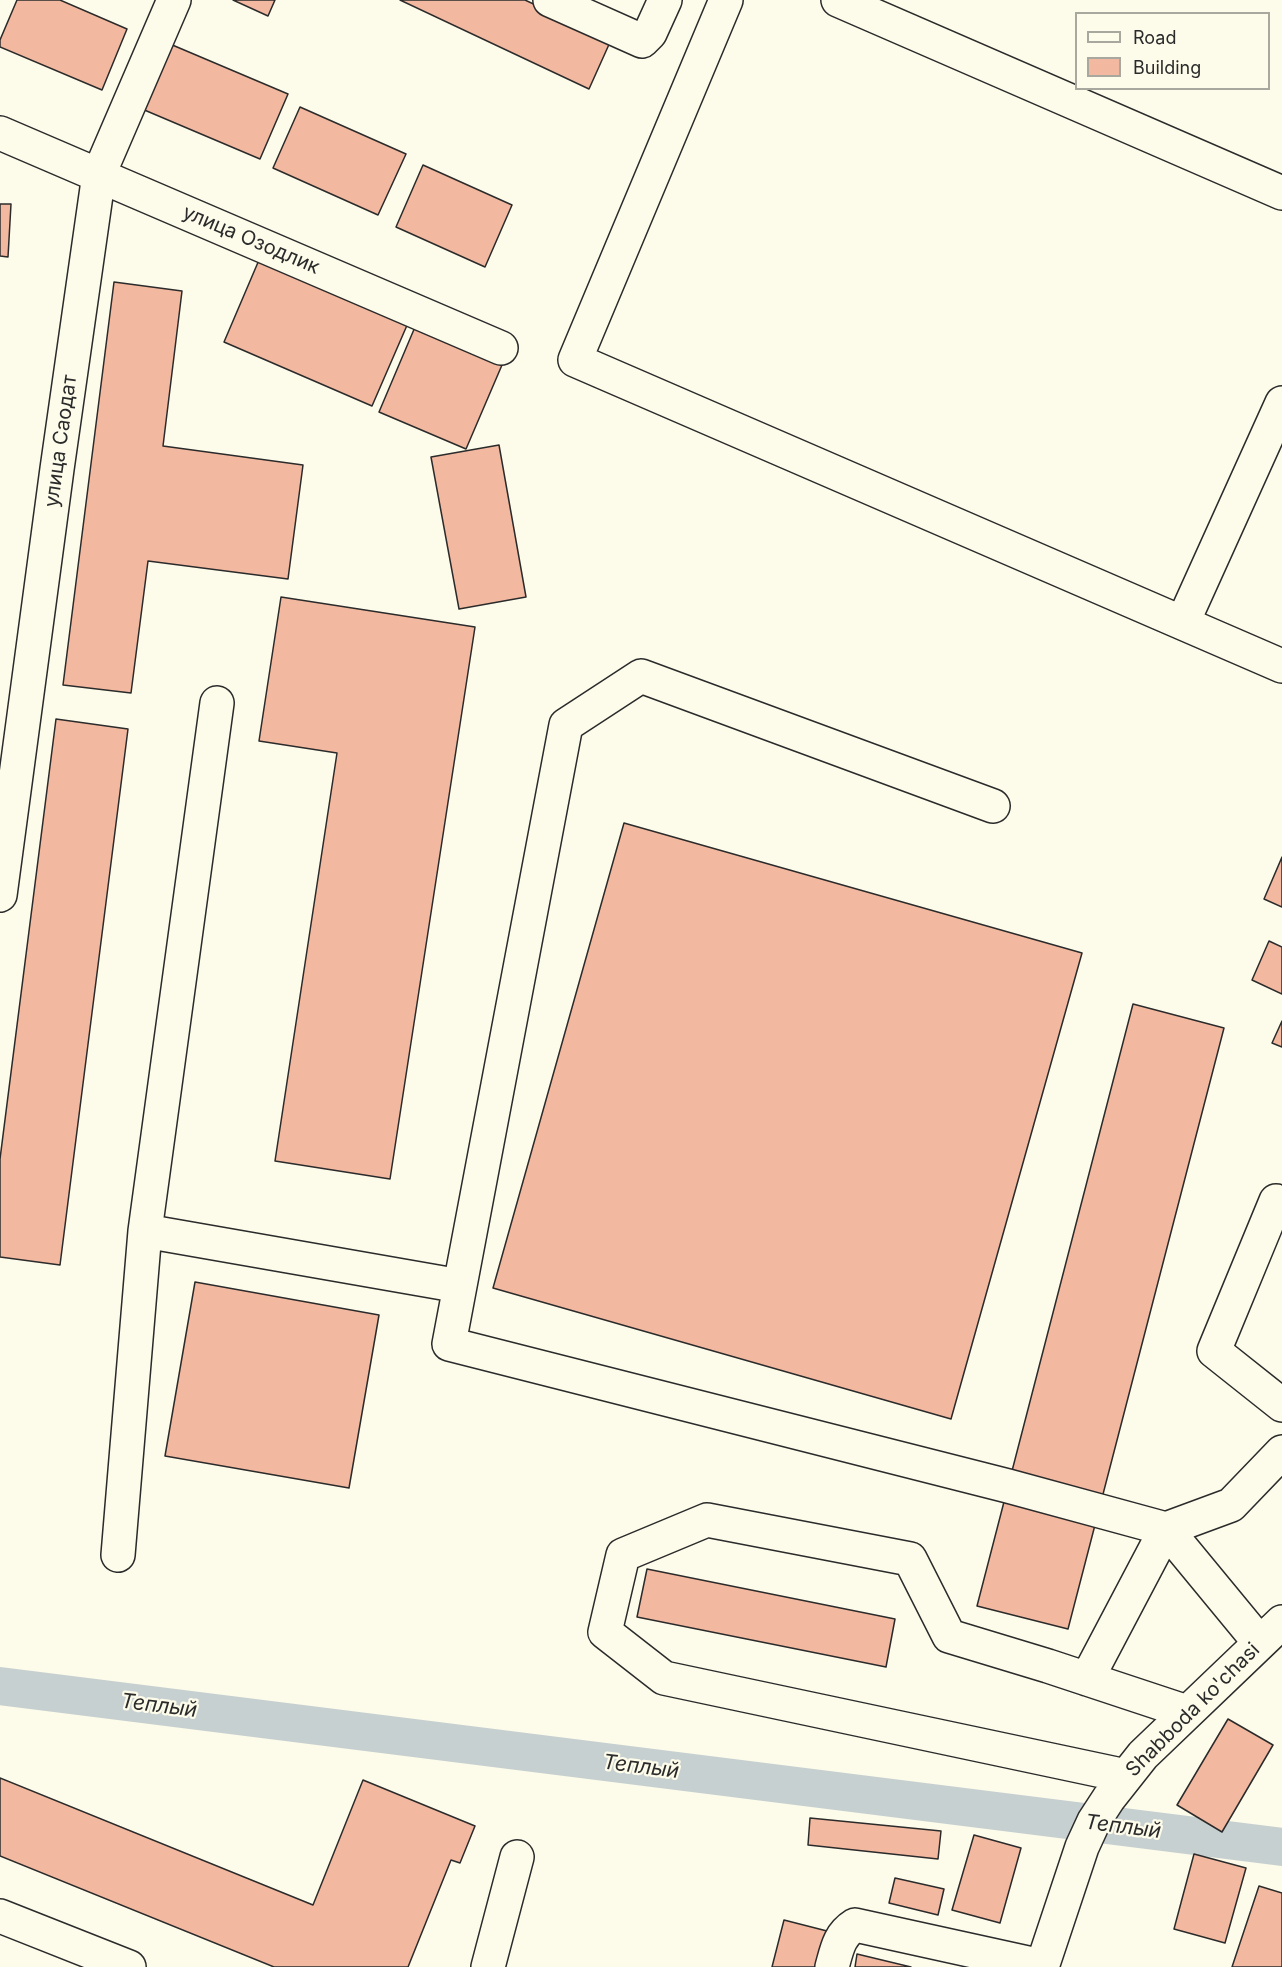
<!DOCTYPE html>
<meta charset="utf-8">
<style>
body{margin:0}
#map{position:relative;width:1282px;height:1967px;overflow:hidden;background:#fdfbea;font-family:Inter,sans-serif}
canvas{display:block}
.legend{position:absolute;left:1075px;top:12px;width:195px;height:78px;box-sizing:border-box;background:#fdfbea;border:2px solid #a9a89e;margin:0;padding:8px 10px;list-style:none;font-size:18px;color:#2b2b2b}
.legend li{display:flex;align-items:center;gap:12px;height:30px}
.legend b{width:30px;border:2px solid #a9a89e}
</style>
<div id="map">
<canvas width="1282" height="1967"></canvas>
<ul class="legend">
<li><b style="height:8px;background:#fdfbea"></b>Road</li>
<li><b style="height:16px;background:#f2b8a0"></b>Building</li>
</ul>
</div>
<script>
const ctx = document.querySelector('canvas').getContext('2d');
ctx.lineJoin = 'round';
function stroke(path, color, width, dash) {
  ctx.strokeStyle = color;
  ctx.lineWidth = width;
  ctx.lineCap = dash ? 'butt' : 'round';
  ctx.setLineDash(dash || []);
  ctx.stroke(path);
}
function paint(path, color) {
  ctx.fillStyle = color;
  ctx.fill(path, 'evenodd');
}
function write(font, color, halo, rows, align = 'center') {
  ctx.font = font + ' Inter,sans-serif';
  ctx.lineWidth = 4.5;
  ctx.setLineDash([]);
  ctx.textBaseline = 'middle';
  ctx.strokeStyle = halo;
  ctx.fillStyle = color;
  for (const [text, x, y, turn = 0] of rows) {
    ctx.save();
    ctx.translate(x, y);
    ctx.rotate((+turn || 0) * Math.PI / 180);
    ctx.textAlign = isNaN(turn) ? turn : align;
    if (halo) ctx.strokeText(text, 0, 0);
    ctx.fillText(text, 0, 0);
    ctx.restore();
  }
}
stroke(new Path2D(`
 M0 1686 1282 1847`), '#c7d0d0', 38);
const building = new Path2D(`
 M17 0H60L127 29 102 90 0 47V40Z
 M233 0H275L268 16Z
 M400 0H525L611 40 589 89Z
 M170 44 288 94 260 159 142 109Z
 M300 107 406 154 378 215 273 168Z
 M423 165 512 205 485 267 396 227Z
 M0 204H11L8 257 0 256Z
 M259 260 408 323 372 406 224 342Z
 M114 282 182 291 163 446 303 465 288 579 148 561 131 693 63 685Z
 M415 327 502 365 466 449 379 412Z
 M499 445 526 597 459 609 431 457Z
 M281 597 475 627 390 1179 275 1161 337 753 259 741Z
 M56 719 128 729 60 1265 0 1257V1159Z
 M624 823 1082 953 951 1419 493 1288Z
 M1282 857V907L1264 899Z
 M1269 941 1282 947V994L1252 980Z
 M1133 1004 1224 1028 1068 1629 977 1606Z
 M1282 1021V1047L1272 1043Z
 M195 1282 379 1315 349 1488 165 1456Z
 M647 1569 895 1619 886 1667 637 1617Z
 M1228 1719 1273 1745 1222 1832 1177 1805Z
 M0 1778 313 1905 363 1780 475 1826 460 1863 451 1860 408 1967H274L0 1856Z
 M810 1818 941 1831 938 1859 808 1845Z
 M974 1835 1021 1848 1000 1923 952 1910Z
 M1194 1854 1246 1868 1225 1943 1174 1929Z
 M895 1878 944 1889 938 1915 889 1903Z
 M1259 1886 1282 1893V1967H1232Z
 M784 1920 827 1931 818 1967H772Z
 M857 1954 911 1967H855Z`);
paint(building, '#f2b8a0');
stroke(building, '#2b2b2b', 1.5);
const minor = new Path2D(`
 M550 0 642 41 650 33 665 0
 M726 0 575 360 1282 666
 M838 0 1282 193
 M0 133 501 348
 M1183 622 1282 403
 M993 806 641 676 566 725 449 1344 1008 1486 1166 1529 1260 1643
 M0 895 57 469 99 174 174 0
 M1282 1205 1276 1201 1214 1351 1282 1405
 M145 1231 460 1286
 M118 1555 145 1231 217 703
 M1087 1679 1166 1529 1231 1505 1282 1452
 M1126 1776 664 1678 605 1632 623 1555 707 1520 910 1559 949 1636 1048 1666 1187 1712
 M488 1967 517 1857
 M832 1967C837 1949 839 1935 855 1925L1042 1966
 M1042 1967 1082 1847 1094 1821 1109 1798 1143 1755 1282 1622`);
const major = new Path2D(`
 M0 1916 129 1967`);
stroke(minor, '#2b2b2b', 36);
stroke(major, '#2b2b2b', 36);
stroke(minor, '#fdfbea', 33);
stroke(major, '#fdfbea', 33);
write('20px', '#2b2b2b', '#fdfbea', [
 ["улица Озодлик",251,240,23],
 ["улица Саодат",61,441,-82],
 ["Shabboda ko'chasi",1193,1710,-45]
]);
write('italic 21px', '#2b2b2b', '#fdfbea', [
 ["Теплый",159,1706,7],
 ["Теплый",641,1767,7],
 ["Теплый",1123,1827,7]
]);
</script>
